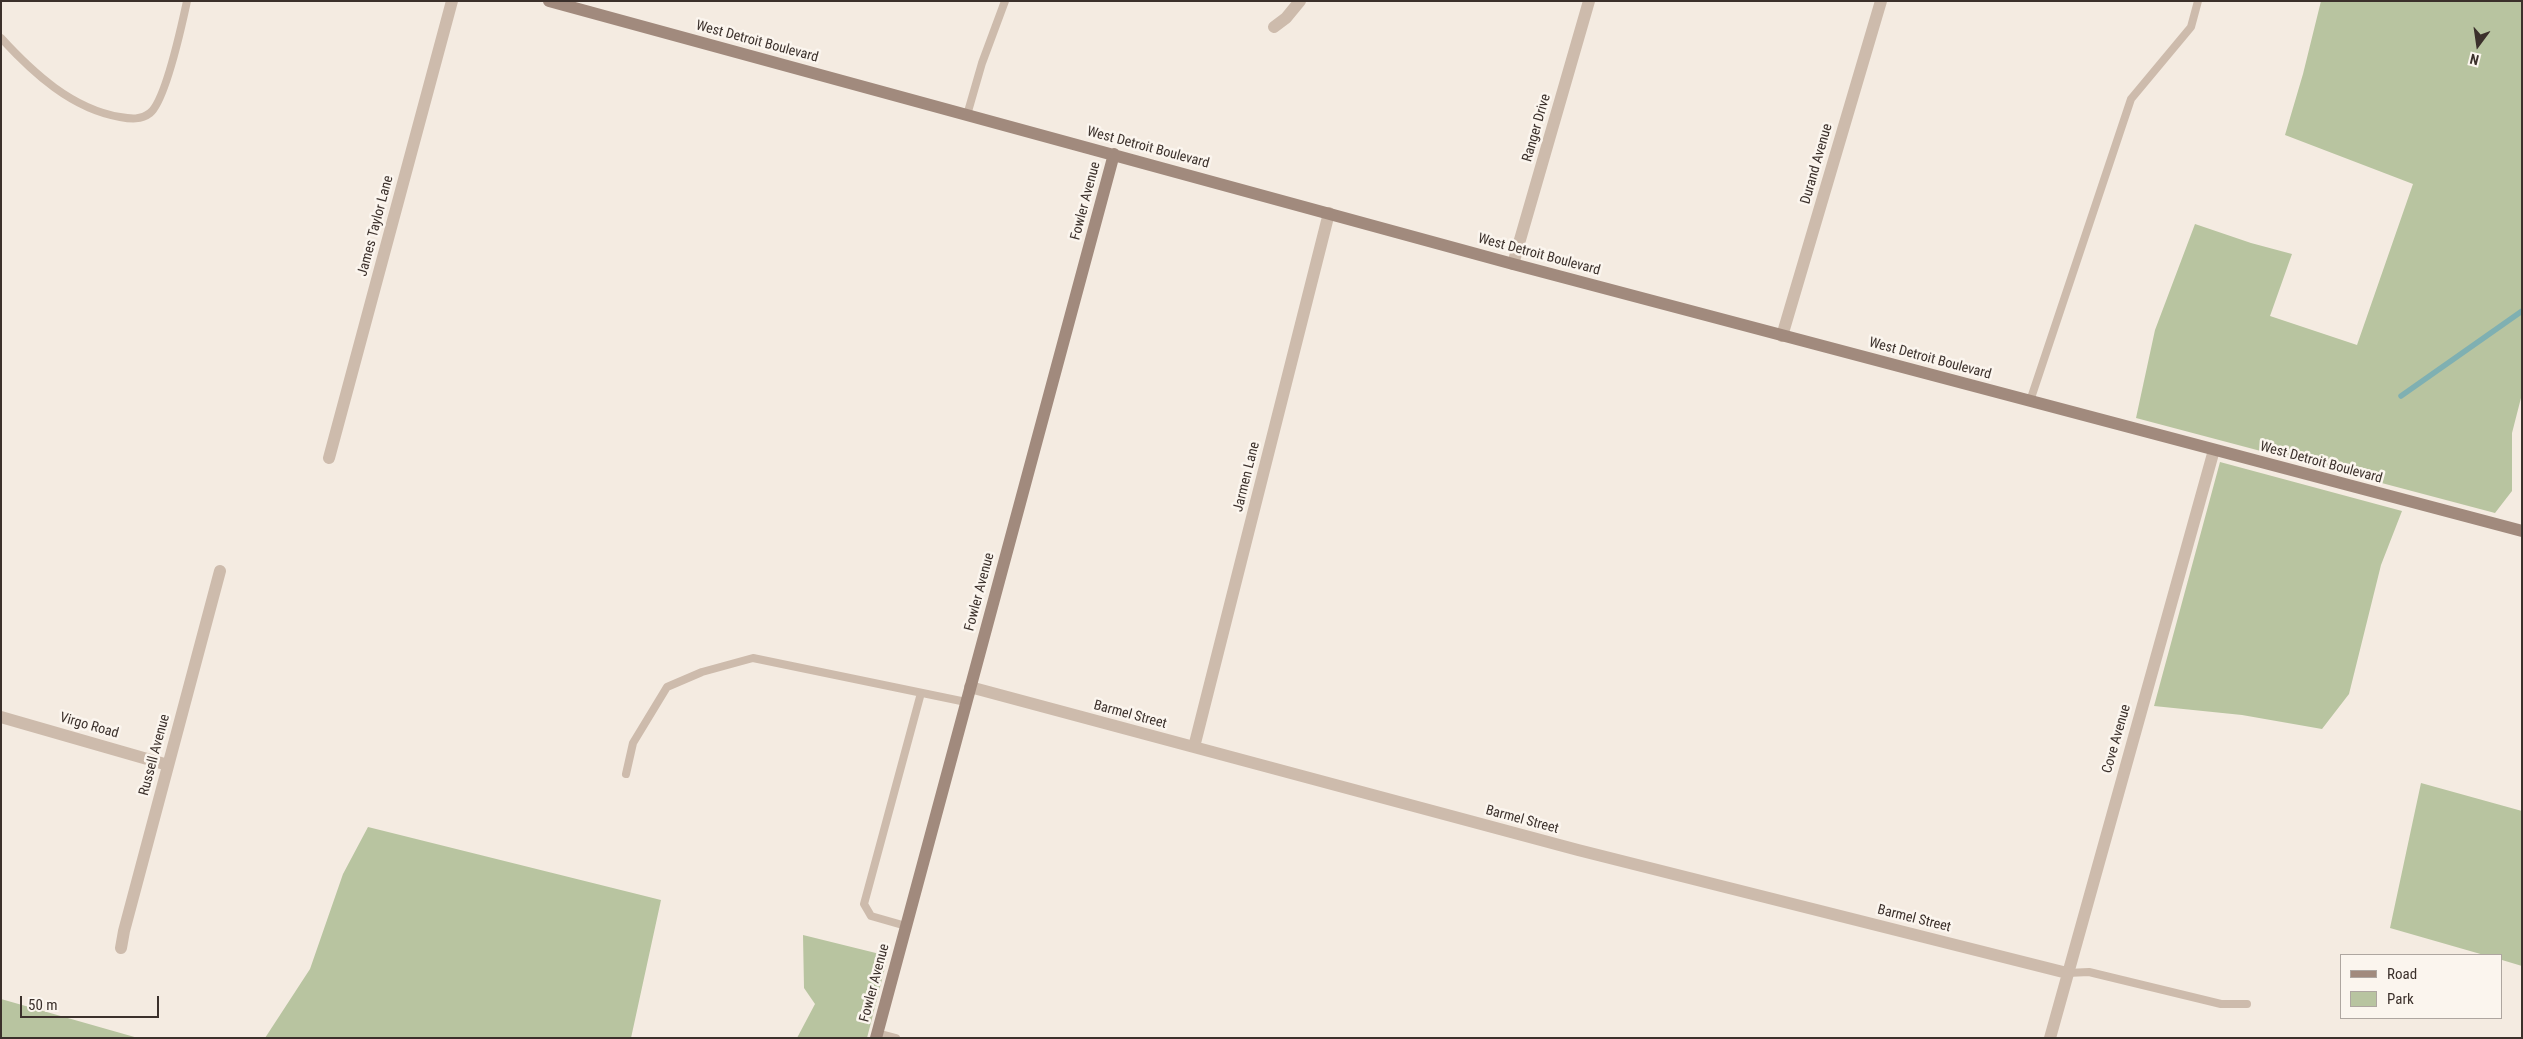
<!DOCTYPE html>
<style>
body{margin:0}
#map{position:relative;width:2523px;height:1039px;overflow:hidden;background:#f4ebe1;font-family:"Roboto Condensed",sans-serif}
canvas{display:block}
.frame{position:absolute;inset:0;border:2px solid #3b302b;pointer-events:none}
.legend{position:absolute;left:2340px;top:954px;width:162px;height:65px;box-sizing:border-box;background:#fbf5ee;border:1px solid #aea6a0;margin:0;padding:6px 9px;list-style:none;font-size:15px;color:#3b302b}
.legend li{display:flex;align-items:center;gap:10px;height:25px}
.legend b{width:25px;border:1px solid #aea6a0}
.north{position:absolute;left:2453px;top:20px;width:50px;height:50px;-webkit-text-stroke:4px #fbf5ee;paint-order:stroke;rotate:194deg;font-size:14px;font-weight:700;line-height:20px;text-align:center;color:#3b302b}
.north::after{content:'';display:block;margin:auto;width:18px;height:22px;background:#3b302b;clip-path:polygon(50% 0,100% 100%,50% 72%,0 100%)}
.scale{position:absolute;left:20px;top:996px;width:139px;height:22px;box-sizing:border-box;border:2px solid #3b302b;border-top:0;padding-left:6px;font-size:15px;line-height:18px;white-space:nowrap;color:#3b302b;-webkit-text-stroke:4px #fbf5ee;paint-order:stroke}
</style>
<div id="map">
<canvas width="2523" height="1039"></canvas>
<div class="frame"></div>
<ul class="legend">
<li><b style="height:6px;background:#a18a7d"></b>Road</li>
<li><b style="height:14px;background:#b8c4a0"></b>Park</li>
</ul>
<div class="north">N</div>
<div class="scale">50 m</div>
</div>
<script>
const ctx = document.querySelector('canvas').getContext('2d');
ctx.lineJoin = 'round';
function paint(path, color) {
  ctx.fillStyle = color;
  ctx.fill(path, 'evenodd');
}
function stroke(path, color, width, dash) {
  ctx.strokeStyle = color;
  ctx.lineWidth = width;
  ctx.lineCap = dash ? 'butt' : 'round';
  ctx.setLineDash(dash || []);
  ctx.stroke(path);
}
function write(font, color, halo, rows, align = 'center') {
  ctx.font = font + ' "Roboto Condensed",sans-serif';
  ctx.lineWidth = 5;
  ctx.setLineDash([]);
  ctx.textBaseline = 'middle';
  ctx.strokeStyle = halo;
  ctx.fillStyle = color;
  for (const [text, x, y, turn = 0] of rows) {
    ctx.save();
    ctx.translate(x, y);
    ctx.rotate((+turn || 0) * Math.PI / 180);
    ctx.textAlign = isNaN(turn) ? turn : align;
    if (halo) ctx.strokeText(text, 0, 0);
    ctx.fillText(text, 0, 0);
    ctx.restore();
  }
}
paint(new Path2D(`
 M2321 1H2522V394L2512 433V491L2495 513 2136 418 2155 330 2195 224 2251 243 2292 254 2270 316 2357 345 2413 184 2285 135 2303 74Z
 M2220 462 2402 511 2381 565 2349 694 2322 729 2242 715 2154 706Z
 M2421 783 2522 811V966L2502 960V955H2484L2390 928Z
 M368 827 661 900 631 1038H265L310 969 343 874Z
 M803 935 888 956 867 1038H797L815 1004 804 988Z
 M1 999 138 1038H1Z`), '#b8c4a0');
stroke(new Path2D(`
 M2401 396 2522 311`), '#7fb0b2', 5.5);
stroke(new Path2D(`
 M1 38C33 73 72 109 120 117 131 119 141 120 150 113 166 100 182 24 187 1
 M967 115 982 63 1005 1
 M2030 401 2131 99 2191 27 2198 1
 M626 774 633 743 667 687 702 672 753 658 966 702
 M906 926 871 916 864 904 921 693
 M2067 973 2089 972 2221 1004H2247
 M877 1033 896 1038`), '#cdbbac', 8);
stroke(new Path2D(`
 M1274 27 1286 18 1300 1
 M1513 264 1589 1
 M1782 336 1881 1
 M329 458 452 1
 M970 687 1578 850 2067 973
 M1 717 168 765
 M1194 747 1329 213
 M121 948 124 931 220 571
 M2050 1038 2214 450`), '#cdbbac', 12);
stroke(new Path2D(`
 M549 1 1513 264 2522 531
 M876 1038 1114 154`), '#a18a7d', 12);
write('14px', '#3b302b', '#fbf5ee', [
 ["West Detroit Boulevard",757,42,15],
 ["Ranger Drive",1537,128,-74],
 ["West Detroit Boulevard",1148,148,15],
 ["Durand Avenue",1817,164,-74],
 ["Fowler Avenue",1086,201,-75],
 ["James Taylor Lane",376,226,-75],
 ["West Detroit Boulevard",1539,255,15],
 ["West Detroit Boulevard",1930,359,15],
 ["West Detroit Boulevard",2321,463,15],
 ["Jarmen Lane",1247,477,-76],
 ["Fowler Avenue",980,592,-75],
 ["Barmel Street",1130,715,15],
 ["Virgo Road",89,726,16],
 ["Cove Avenue",2117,739,-74],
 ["Russell Avenue",155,755,-75],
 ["Barmel Street",1522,820,15],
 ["Barmel Street",1914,919,14],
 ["Fowler Avenue",875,983,-75]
]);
</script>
